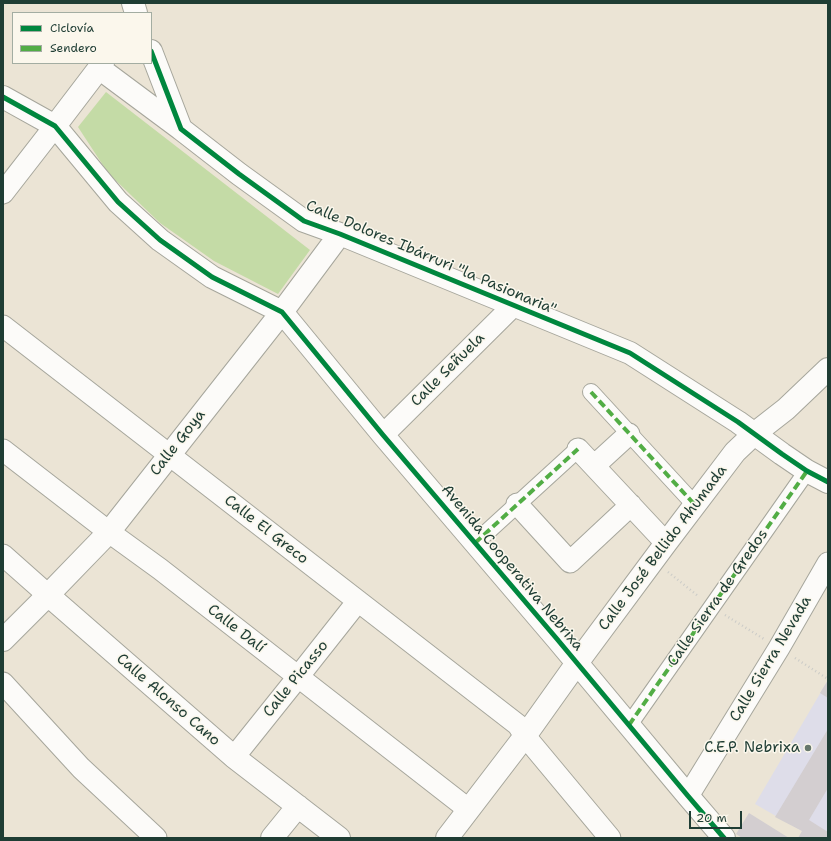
<!DOCTYPE html>
<meta charset="utf-8">
<style>
body{margin:0}
#map{position:relative;width:831px;height:841px;overflow:hidden;background:#ebe4d5;font-family:"Shantell Sans",sans-serif}
canvas{display:block}
.frame{position:absolute;inset:0;border:4px solid #1f3d34;pointer-events:none}
.legend{position:absolute;left:12px;top:12px;width:140px;height:52px;box-sizing:border-box;background:#fbf7ec;border:1px solid #a3ada2;margin:0;padding:5px 7px;list-style:none;font-size:12px;color:#1f3d34}
.legend li{display:flex;align-items:center;gap:8px;height:20px}
.legend b{width:20px;border:1px solid #a3ada2}
.scale{position:absolute;left:689px;top:811px;width:53px;height:18px;box-sizing:border-box;border:2px solid #1f3d34;border-top:0;padding-left:5px;font-size:12px;line-height:14px;white-space:nowrap;color:#1f3d34;-webkit-text-stroke:3px #fbf7ec;paint-order:stroke}
</style>
<div id="map">
<canvas width="831" height="841"></canvas>
<div class="frame"></div>
<ul class="legend">
<li><b style="height:5px;background:#00873e"></b>Ciclovía</li>
<li><b style="height:5px;background:#52ad45"></b>Sendero</li>
</ul>
<div class="scale">20 m</div>
</div>
<script>
const ctx = document.querySelector('canvas').getContext('2d');
ctx.lineJoin = 'round';
function paint(path, color) {
  ctx.fillStyle = color;
  ctx.fill(path, 'evenodd');
}
function stroke(path, color, width, dash) {
  ctx.strokeStyle = color;
  ctx.lineWidth = width;
  ctx.lineCap = dash ? 'butt' : 'round';
  ctx.setLineDash(dash || []);
  ctx.stroke(path);
}
function write(font, color, halo, rows, align = 'center') {
  ctx.font = font + ' "Shantell Sans",sans-serif';
  ctx.lineWidth = 3;
  ctx.setLineDash([]);
  ctx.textBaseline = 'middle';
  ctx.strokeStyle = halo;
  ctx.fillStyle = color;
  for (const [text, x, y, turn = 0] of rows) {
    ctx.save();
    ctx.translate(x, y);
    ctx.rotate((+turn || 0) * Math.PI / 180);
    ctx.textAlign = isNaN(turn) ? turn : align;
    if (halo) ctx.strokeText(text, 0, 0);
    ctx.fillText(text, 0, 0);
    ctx.restore();
  }
}
paint(new Path2D(`
 M828 680V838L802 831 755 804Z`), '#dedde9');
paint(new Path2D(`
 M106 92 310 250 278 294 214 261 160 223 108 173 78 127Z`), '#c4dba6');
paint(new Path2D(`
 M828 680V698L820 693Z
 M828 729V788L809 820 828 832V838H798L802 831 775 817Z
 M749 813 789 838H742L736 834Z`), '#d3ced0');
const pedestrian = new Path2D(`
 M591 392 695 505
 M475 543 578 449
 M629 725 807 471`);
const minor = new Path2D(`
 M3 193 55 126
 M3 326 518 725 525 736 610 838
 M383 435 514 305
 M578 449 666 543
 M3 450 109 532 160 569 468 809
 M594 466 629 434
 M517 504 570 562 631 505
 M3 555 48 595
 M3 683 81 768 156 838
 M234 757 298 677 358 601
 M688 796 779 648 828 563`);
const tertiary = new Path2D(`
 M133 3 136 13
 M151 51 181 129 239 174 304 221 340 234 630 353 738 422 782 454 807 471 828 482
 M99 68 181 129
 M3 97 55 126 118 202 160 240 212 277 282 312 383 435 557 639 688 796 724 838
 M55 126 103 63
 M48 595 234 757 339 838
 M3 640 48 595 109 532 282 312 340 234
 M272 838 298 806
 M447 838 525 736 577 663 666 543 735 452 754 434 786 409 828 369`);
stroke(pedestrian, '#a6a69c', 18);
stroke(minor, '#a6a69c', 23);
stroke(tertiary, '#a6a69c', 24);
stroke(new Path2D(`
 M668 572 698 596
 M725 615 764 639
 M795 658 828 679`), '#cbcbc7', 2.5, [1, 3]);
stroke(pedestrian, '#fcfbf9', 16);
stroke(minor, '#fcfbf9', 21);
stroke(tertiary, '#fcfbf9', 22);
stroke(new Path2D(`
 M591 392 695 505
 M475 543 578 449
 M629 725 807 471`), '#52ad45', 4, [8, 4]);
stroke(new Path2D(`
 M151 51 181 129 239 174 304 221 340 234 630 353 738 422 782 454 807 471 828 482
 M3 97 55 126 118 202 160 240 212 277 282 312 383 435 557 639 688 796 724 838`), '#00873e', 5);
for (const [x, y, r, color] of [
 [808,748,4,"#66776c"]
]) {
  const dot = new Path2D();
  dot.arc(x, y, r, 0, 2 * Math.PI);
  ctx.fillStyle = color;
  ctx.fill(dot);
  stroke(dot, '#fbf7ec', 1.5);
}
write('15px', '#1f3d34', '#fbf7ec', [
 ["Calle Dolores Ibárruri \"la Pasionaria\"",431,258,23],
 ["Calle Señuela",448,370,-45],
 ["Calle Goya",178,443,-52],
 ["Calle El Greco",266,530,38],
 ["Calle José Bellido Ahumada",663,548,-53],
 ["Avenida Cooperativa Nebrixa",512,568,50],
 ["Calle Sierra de Gredos",718,598,-55],
 ["Calle Dalí",236,629,38],
 ["Calle Sierra Nevada",771,659,-59],
 ["Calle Picasso",296,679,-51],
 ["Calle Alonso Cano",168,700,41]
]);
write('15px', '#1f3d34', '#fbf7ec', [
 ["C.E.P. Nebrixa",800,748]
], 'right');
</script>
